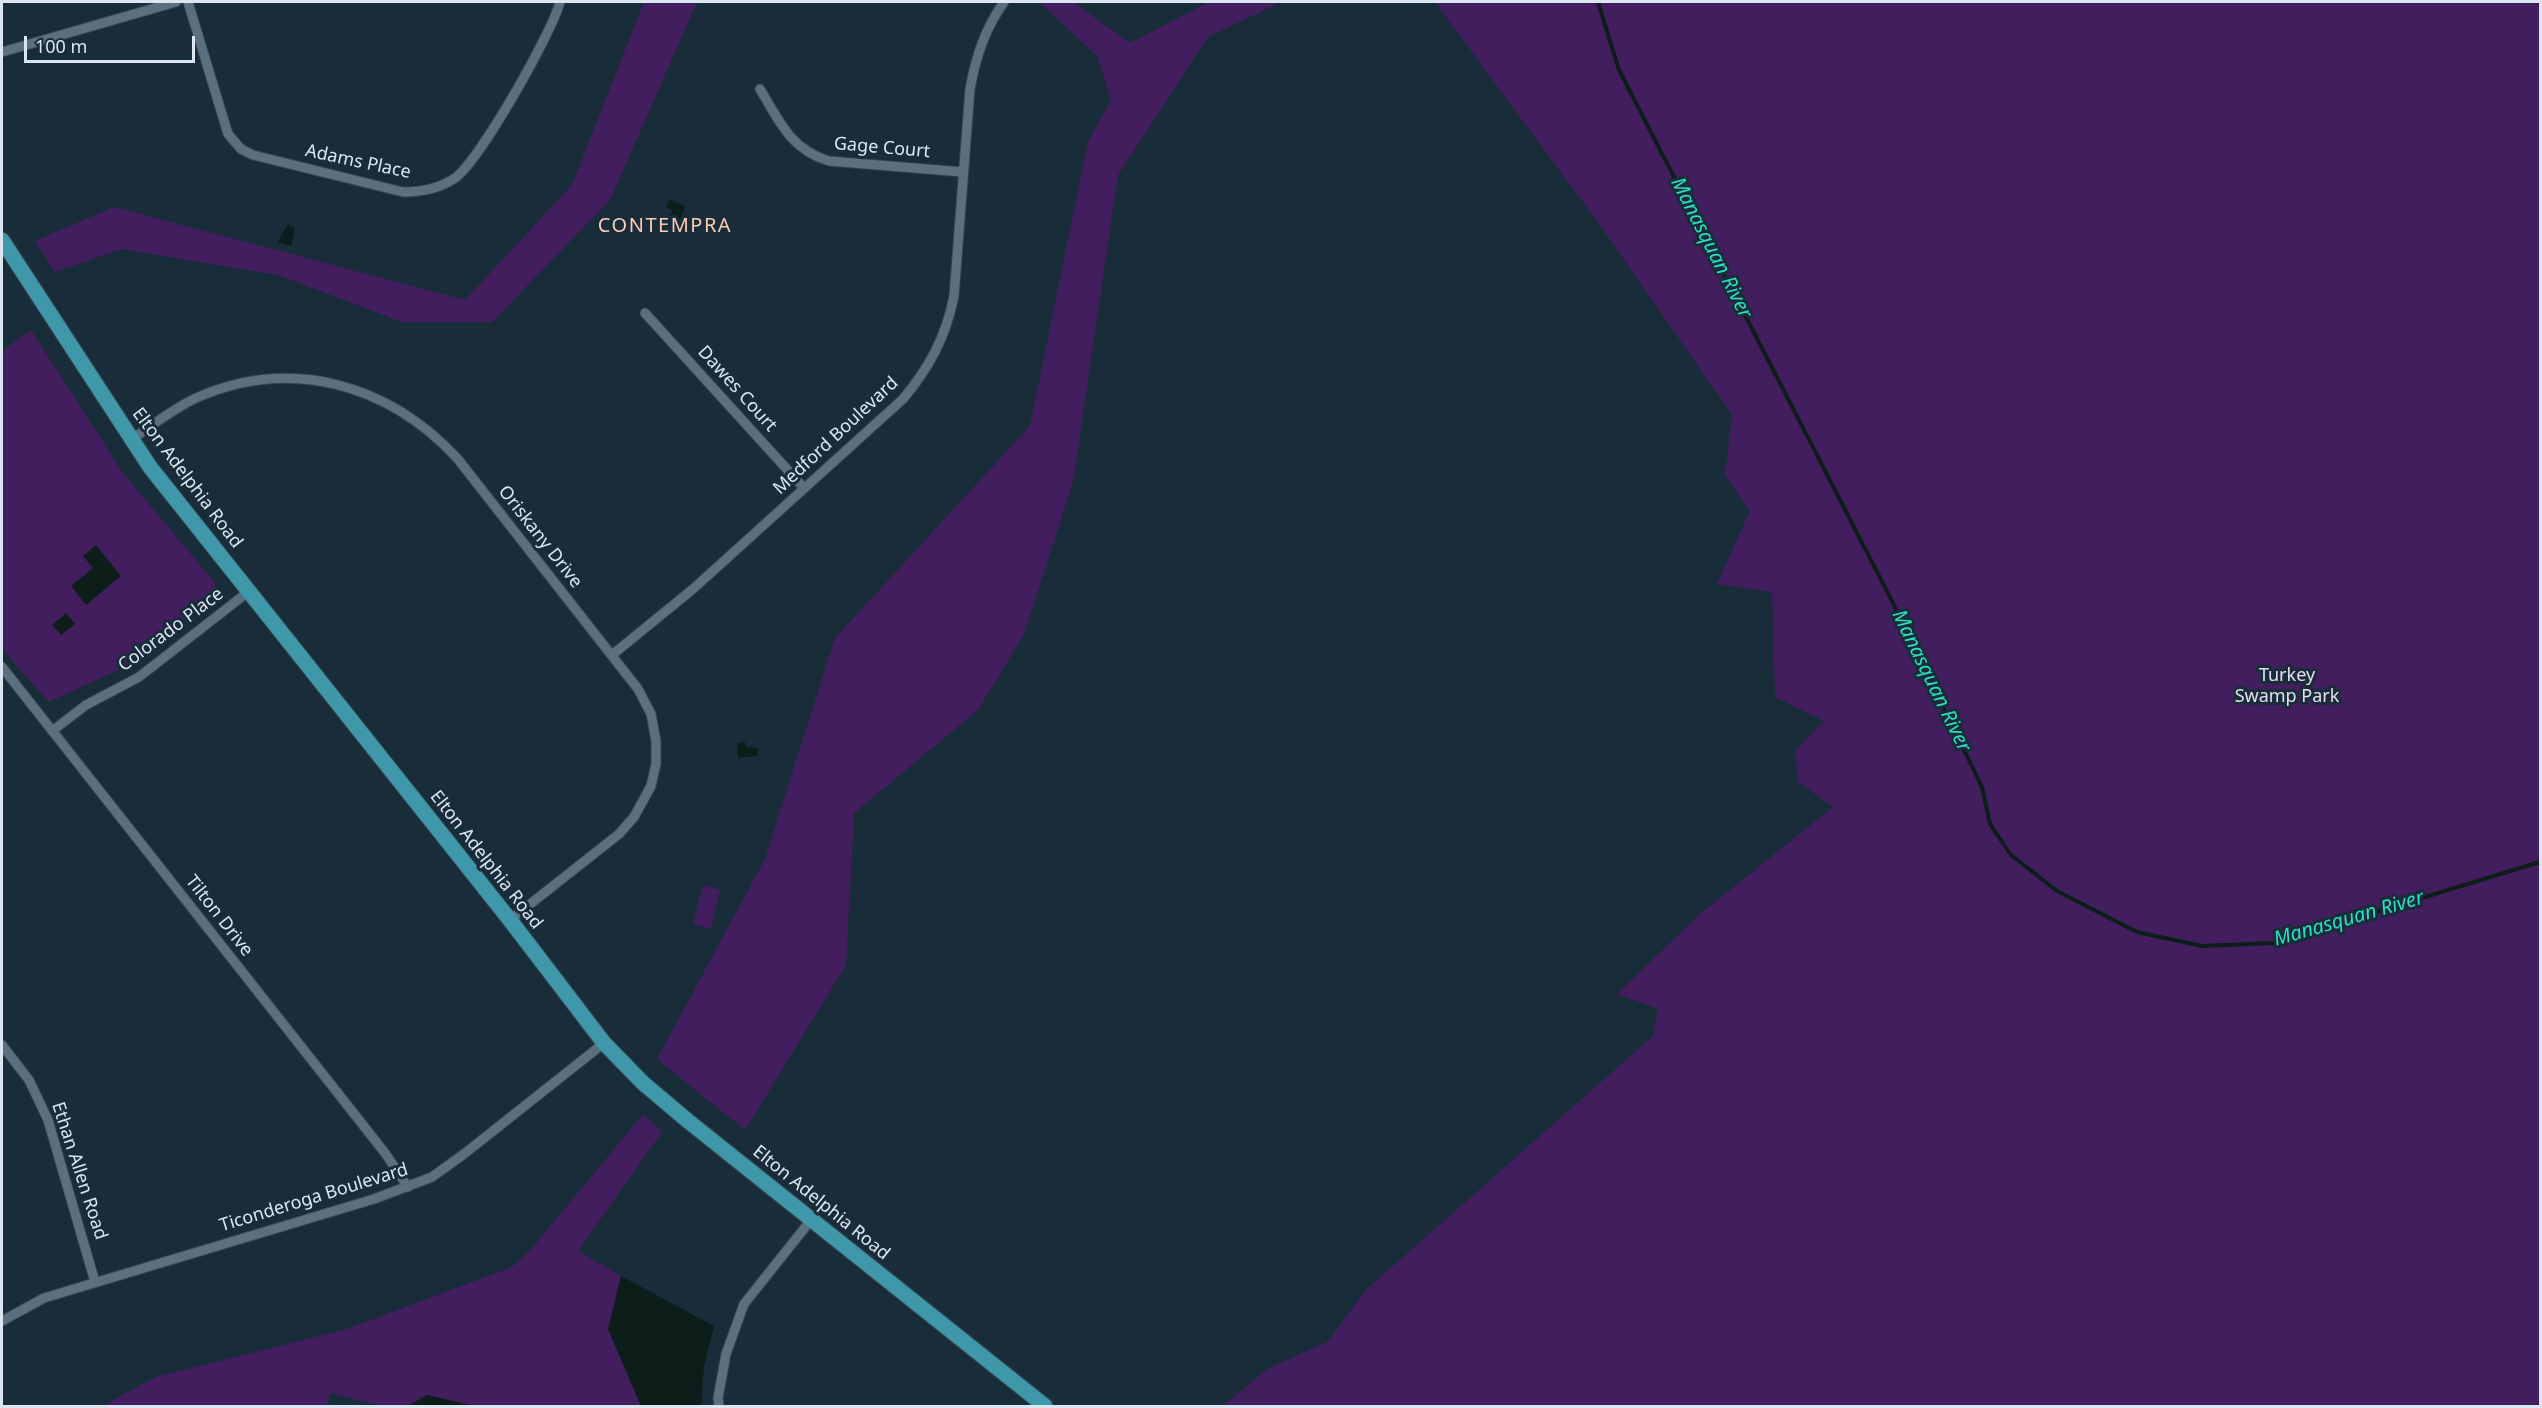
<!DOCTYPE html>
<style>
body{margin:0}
#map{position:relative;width:2542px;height:1408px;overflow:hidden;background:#192c3a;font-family:"Noto Sans",sans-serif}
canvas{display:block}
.frame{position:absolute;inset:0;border:3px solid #dbe6f0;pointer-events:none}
.scale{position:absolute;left:24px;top:36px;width:171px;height:27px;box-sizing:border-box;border:3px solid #dbe6f0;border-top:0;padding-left:8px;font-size:18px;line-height:21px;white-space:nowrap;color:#dbe6f0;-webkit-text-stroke:4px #192c3a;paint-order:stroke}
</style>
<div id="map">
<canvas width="2542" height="1408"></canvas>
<div class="frame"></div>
<div class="scale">100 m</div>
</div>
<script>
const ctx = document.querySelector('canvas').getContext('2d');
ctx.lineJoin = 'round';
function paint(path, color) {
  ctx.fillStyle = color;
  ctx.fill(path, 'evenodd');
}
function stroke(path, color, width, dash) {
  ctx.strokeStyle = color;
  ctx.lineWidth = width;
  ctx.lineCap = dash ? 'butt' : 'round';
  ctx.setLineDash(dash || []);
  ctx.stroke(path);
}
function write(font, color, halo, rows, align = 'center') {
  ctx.font = font + ' "Noto Sans",sans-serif';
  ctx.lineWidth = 6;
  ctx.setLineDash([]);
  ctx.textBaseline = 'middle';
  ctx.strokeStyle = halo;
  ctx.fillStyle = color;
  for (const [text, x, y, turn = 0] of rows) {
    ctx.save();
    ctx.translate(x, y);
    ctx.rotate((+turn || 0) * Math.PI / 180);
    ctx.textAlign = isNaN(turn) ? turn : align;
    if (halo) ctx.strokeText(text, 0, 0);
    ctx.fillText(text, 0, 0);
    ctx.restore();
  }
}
paint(new Path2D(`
 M644 2H697L610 200 492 322H402L278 275 122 249 55 272 35 241 114 207 465 300 572 185Z
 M1039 2H1073L1130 43 1209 2H1281L1208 37 1118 175 1073 482 1024 634 978 710 854 813 846 965 745 1130 657 1059 765 859 835 638 1030 426 1088 142 1111 100 1098 57Z
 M1435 2H2540V1406H1223L1267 1369 1327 1342 1367 1289 1653 1036 1658 1009 1617 994 1700 914 1833 807 1798 782 1795 751 1824 721 1775 697 1772 592 1717 584 1750 511 1725 475 1732 415 1602 228Z
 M31 330 123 473 215 583V600L120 669 49 702 2 649V351Z
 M703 885 720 890 711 929 693 924Z
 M643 1114 662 1132 578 1251 621 1276 608 1329 641 1406H474L427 1395 408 1406H381L330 1393 327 1406H102L156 1377 347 1329 512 1267 533 1247Z`), '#431e5f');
paint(new Path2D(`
 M669 199 685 206 677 227 667 223 672 210 666 207Z
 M288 224 295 228 291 246 280 243 278 241Z
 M96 545 121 576 86 605 71 586 93 568 83 556Z
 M66 613 75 624 61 635 52 625Z
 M745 742 746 747 758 748 757 756 738 758 737 743Z
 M621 1276 714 1326 704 1366 701 1406H641L608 1329Z
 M427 1395 474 1406H408Z`), '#0d1d19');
stroke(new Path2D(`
 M1598 2 1619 70 1892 601 1982 787 1990 824 2011 855 2057 891 2137 932 2202 946 2274 943 2540 862`), '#0d1d19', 4);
const street = new Path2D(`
 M188 2 228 134 241 149 253 155 403 192C422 192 439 189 455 178 480 160 552 33 560 2
 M2 52 176 2
 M760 89C780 122 790 149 829 161L963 172
 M645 313 804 488
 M131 440C152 425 173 409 196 398 291 356 388 384 457 458L638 689 651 714 656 741V764L651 786 634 817 619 834 510 920
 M612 655 693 589 903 399C929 368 946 337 954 296L970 89C976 56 985 29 1004 2
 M2 667 385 1153 408 1187
 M52 731 86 705 139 677 248 592
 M2 1045 29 1080 48 1120 95 1282
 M2 1321 44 1298 374 1199 432 1177 464 1154 604 1043
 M719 1406 718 1398 726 1354 744 1304 811 1220`);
const primary = new Path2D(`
 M2 240 150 467 510 920 604 1043 643 1083 688 1121 1045 1406`);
stroke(street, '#374652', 11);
stroke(primary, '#374652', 17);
stroke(street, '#5b6f7f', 9);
stroke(primary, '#3e98aa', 15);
write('18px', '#dbe6f0', '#192c3a', [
 ["Gage Court",882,148,5],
 ["Adams Place",358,162,12],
 ["Dawes Court",737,389,48],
 ["Medford Boulevard",836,436,-43],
 ["Elton Adelphia Road",187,478,53],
 ["Oriskany Drive",540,537,52],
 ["Colorado Place",171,630,-37],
 ["Elton Adelphia Road",486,860,52],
 ["Tilton Drive",219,916,52],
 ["Ethan Allen Road",79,1171,72],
 ["Ticonderoga Boulevard",314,1198,-17],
 ["Elton Adelphia Road",821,1203,39]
]);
write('18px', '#e7ddf1', '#192c3a', [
 ["Turkey",2287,676],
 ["Swamp Park",2287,697]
]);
ctx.letterSpacing = '1.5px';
write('20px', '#faccb7', '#192c3a', [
 ["CONTEMPRA",665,226]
]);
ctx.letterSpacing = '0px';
write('italic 20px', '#2cdfbf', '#192c3a', [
 ["Manasquan River",1711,248,63],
 ["Manasquan River",1931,681,64],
 ["Manasquan River",2349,919,-16]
]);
</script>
